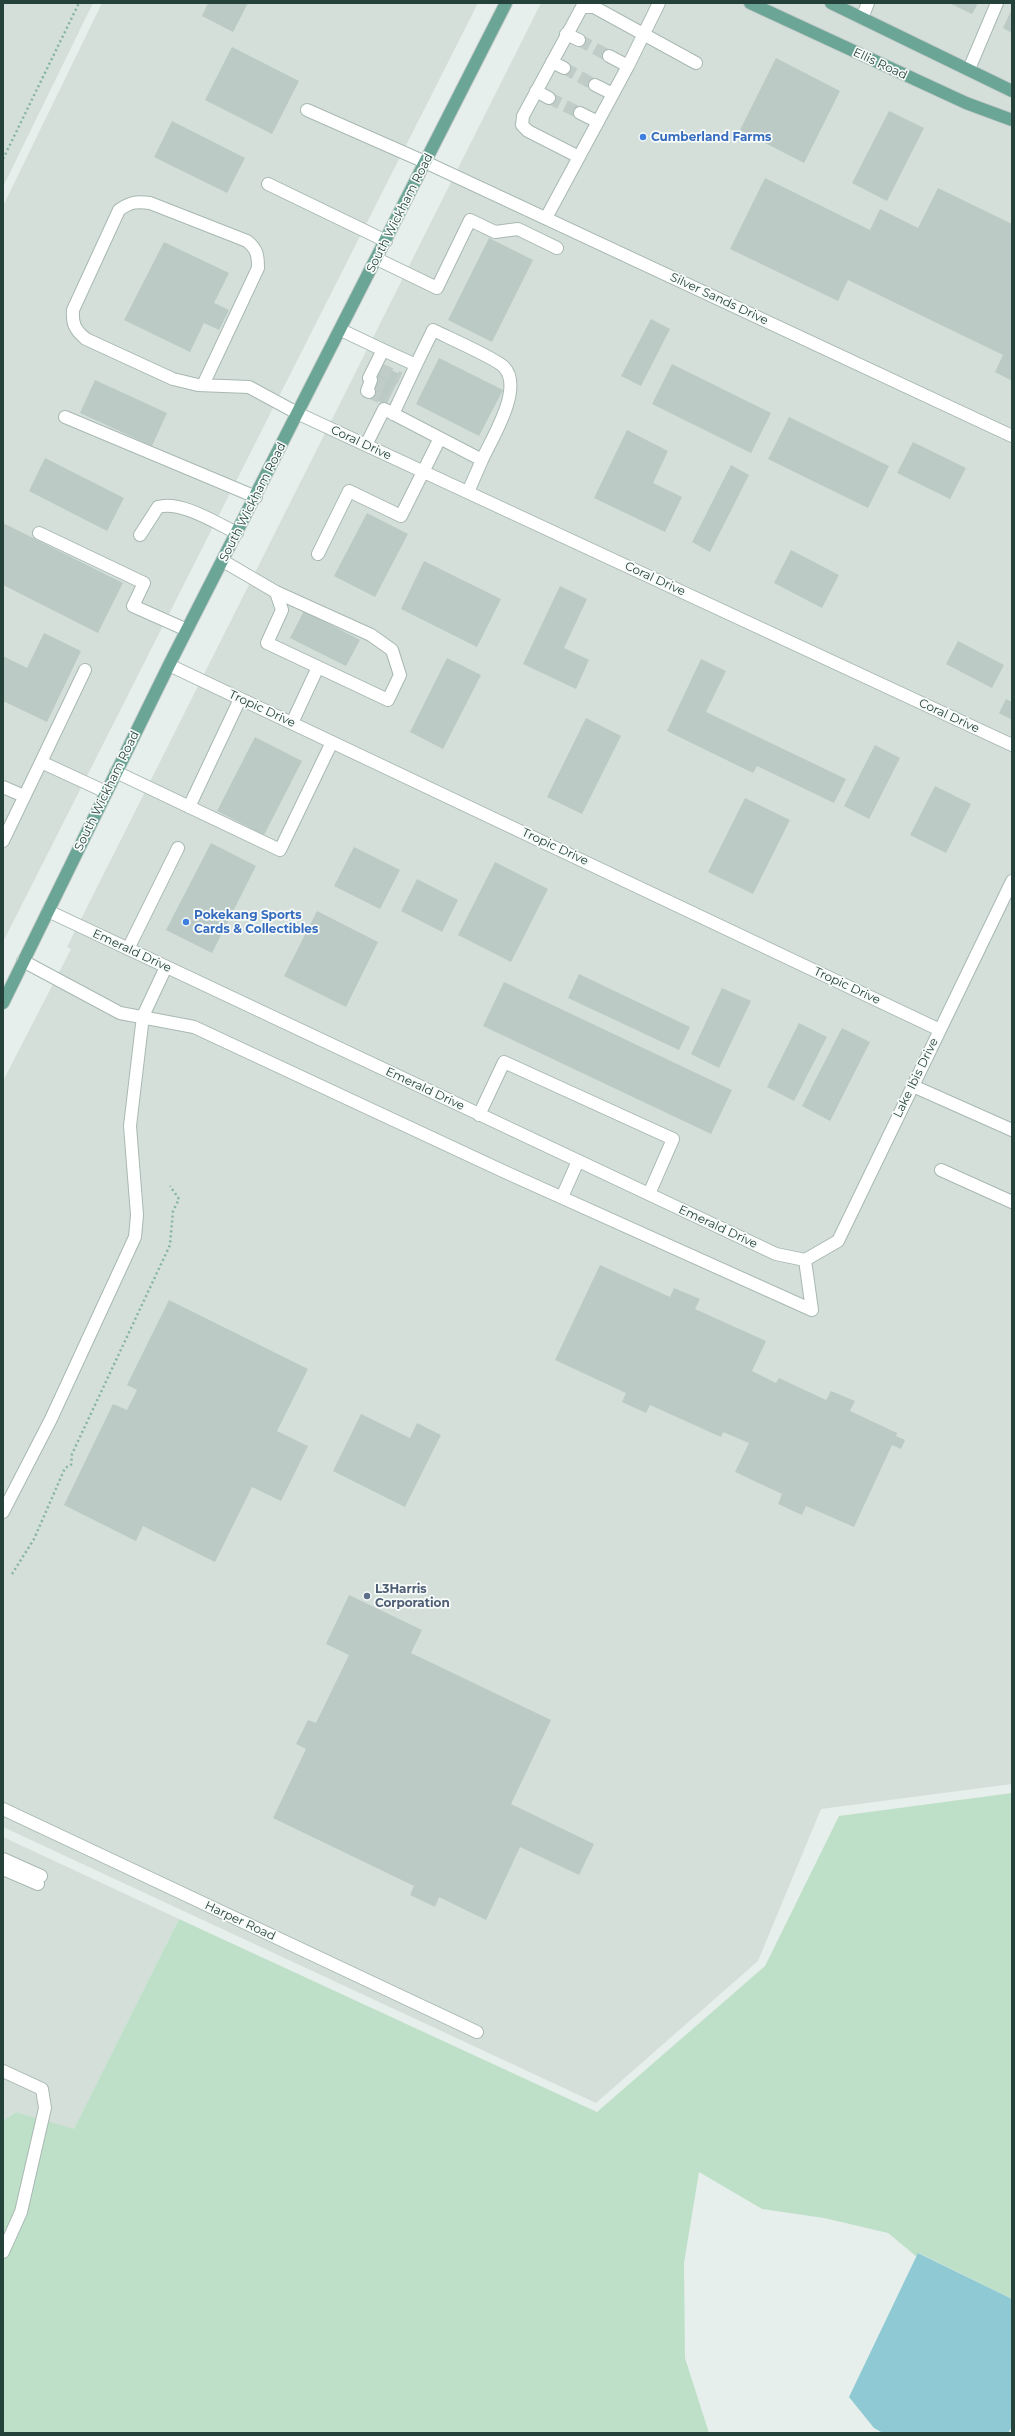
<!DOCTYPE html>
<style>
body{margin:0}
#map{position:relative;width:1015px;height:2436px;overflow:hidden;background:#e6efeb;font-family:Montserrat,sans-serif}
canvas{display:block}
.frame{position:absolute;inset:0;border:4px solid #24423a;pointer-events:none}
</style>
<div id="map">
<canvas width="1015" height="2436"></canvas>
<div class="frame"></div>
</div>
<script>
const ctx = document.querySelector('canvas').getContext('2d');
ctx.lineJoin = 'round';
function paint(path, color) {
  ctx.fillStyle = color;
  ctx.fill(path, 'evenodd');
}
function stroke(path, color, width, dash) {
  ctx.strokeStyle = color;
  ctx.lineWidth = width;
  ctx.lineCap = dash ? 'butt' : 'round';
  ctx.setLineDash(dash || []);
  ctx.stroke(path);
}
function write(font, color, halo, rows, align = 'center') {
  ctx.font = font + ' Montserrat,sans-serif';
  ctx.lineWidth = 3.5;
  ctx.setLineDash([]);
  ctx.textBaseline = 'middle';
  ctx.strokeStyle = halo;
  ctx.fillStyle = color;
  for (const [text, x, y, turn = 0] of rows) {
    ctx.save();
    ctx.translate(x, y);
    ctx.rotate((+turn || 0) * Math.PI / 180);
    ctx.textAlign = isNaN(turn) ? turn : align;
    if (halo) ctx.strokeText(text, 0, 0);
    ctx.fillText(text, 0, 0);
    ctx.restore();
  }
}
paint(new Path2D(`
 M3 3H93L3 187Z
 M102 3H478L3 942V206Z
 M541 3H1012V1784L821 1809 758 1961 596 2103 3 1827V1081L71 949 67 947Z
 M3 1837 179 1919 74 2130 16 2112 3 2121Z`), '#d4dfda');
paint(new Path2D(`
 M1012 1793V2299L919 2253 917 2257 888 2233 824 2218 762 2209 699 2172 684 2263 685 2358 709 2433H3V2121L16 2112 74 2129 179 1919 597 2112 765 1966 839 1816Z`), '#bfe0c8');
paint(new Path2D(`
 M918 2253 1012 2299V2427L1008 2433H883L874 2428 849 2397Z`), '#8ec9d4');
paint(new Path2D(`
 M208 3H248L233 32 202 16Z
 M949 3H978L972 14Z
 M1012 9V33L1003 28Z
 M232 47 299 81 272 134 205 100Z
 M776 58 840 91 804 163 740 130Z
 M889 111 924 128 887 201 852 183Z
 M172 121 245 158 227 193 154 157Z
 M765 178 870 230 880 209 918 228 938 188 1012 224V381L995 372 1003 355 848 280 838 301 730 249Z
 M489 238 533 260 492 342 448 320Z
 M164 242 229 273 214 303 229 310 219 330 204 323 190 352 124 320Z
 M651 319 670 329 641 386 621 376Z
 M439 358 503 390 479 436 416 404Z
 M672 364 771 413 751 453 652 404Z
 M382 365 401 375 386 405 367 395Z
 M95 380 167 413 152 446 80 413Z
 M789 417 889 466 868 508 768 459Z
 M627 430 668 451 653 483 682 497 665 532 594 498Z
 M913 442 966 468 950 499 897 473Z
 M45 458 124 498 107 531 29 491Z
 M731 465 749 475 710 552 692 542Z
 M367 513 408 534 375 597 334 576Z
 M3 523 123 583 98 633 3 585Z
 M791 550 839 575 822 608 774 583Z
 M424 561 501 599 477 647 401 609Z
 M560 586 587 599 564 648 589 660 576 689 523 664Z
 M304 611 360 640 346 666 290 638Z
 M44 633 81 651 47 722 3 701V656L27 668Z
 M958 641 1004 665 992 688 946 664Z
 M447 658 481 675 443 749 410 732Z
 M701 659 726 671 706 712 846 779 834 803 757 766 753 773 667 731Z
 M1006 699 1012 702V720L999 713Z
 M586 718 621 736 582 814 547 797Z
 M255 737 302 761 264 835 217 811Z
 M875 745 900 758 869 819 844 806Z
 M935 786 971 804 946 853 910 835Z
 M745 798 790 820 753 894 708 872Z
 M211 843 256 866 212 953 166 930Z
 M354 847 400 870 380 909 334 886Z
 M495 862 548 889 511 962 458 935Z
 M417 879 458 900 442 932 401 911Z
 M317 911 378 942 346 1007 284 976Z
 M579 974 690 1027 679 1050 568 998Z
 M504 982 732 1090 711 1134 483 1026Z
 M722 988 751 1001 719 1068 691 1054Z
 M799 1023 827 1037 794 1101 767 1087Z
 M842 1028 870 1042 830 1121 802 1106Z
 M600 1265 670 1297 674 1288 700 1299 695 1309 766 1341 752 1371 776 1383 779 1378 826 1400 831 1391 855 1401 850 1411 897 1433 896 1436 905 1440 901 1449 892 1445 854 1527 806 1506 802 1515 778 1504 782 1494 735 1472 749 1443 723 1432 721 1437 650 1405 646 1413 622 1402 626 1393 555 1360Z
 M169 1300 308 1369 277 1431 308 1446 281 1501 252 1487 215 1562 143 1526 136 1541 64 1505 113 1404 127 1410 137 1390 127 1385Z
 M361 1414 410 1438 417 1423 441 1435 405 1507 333 1471Z
 M349 1595 422 1630 411 1653 551 1720 511 1804 594 1844 579 1875 520 1847 486 1920 439 1897 435 1907 410 1895 414 1886 273 1818 306 1749 296 1744 308 1720 316 1723 349 1655 326 1644Z`), '#bbcac4');
stroke(new Path2D(`
 M579 40 609 56
 M564 68 595 85
 M549 98 580 113
 M380 369 400 378
 M374 381 393 390
 M369 392 388 401`), '#bfccc8', 12, [12, 6]);
const minor = new Path2D(`
 M862 18 868 3
 M566 34 579 40
 M609 56 628 66
 M552 62 564 68
 M969 69 997 3
 M595 85 613 94
 M536 91 549 98
 M307 110 425 162 1012 436
 M580 113 598 122
 M579 157 528 131 522 125 523 116 582 7H594L696 63
 M268 184 386 241
 M546 218 628 66 659 3
 M377 259 437 288 470 220 495 232 518 229 557 248
 M341 330 383 350
 M416 365 433 330C447 337 497 359 504 367 524 388 492 438 482 460
 M203 385 258 268C258 255 257 249 247 241L150 203C137 201 130 202 119 210L73 310C72 324 75 330 86 339L173 379 198 385 249 387 299 414 1012 745
 M369 392 367 391 371 380 369 378 383 350 416 365 393 414
 M65 417 256 497
 M366 445 384 409 482 460 468 492
 M39 533 144 583 133 606 187 630
 M140 535 158 507C180 500 216 523 237 533
 M318 554 349 491 401 516 440 438
 M223 561 276 592 282 610 267 643 388 700 400 675 392 650 371 635 276 592
 M169 665 940 1030
 M292 723 318 667
 M41 762 85 670
 M116 772 280 850 332 742
 M3 787 24 796
 M189 807 240 699
 M3 841 41 762 106 792
 M48 911 776 1254 805 1260
 M128 949 178 848
 M23 961 120 1013 194 1027 505 1172 812 1310 805 1260
 M913 1086 1012 1130
 M479 1115 504 1062 673 1139 649 1194
 M941 1170 1012 1202
 M562 1197 578 1161
 M805 1260 838 1241 1012 881
 M3 1512 51 1419 135 1237 137 1215 130 1126 143 1016 166 967
 M3 1809 477 2032
 M3 1859 41 1876
 M3 1869 38 1884
 M3 2071 42 2089 45 2108 21 2212 3 2252`);
const major = new Path2D(`
 M750 3 966 103 1012 120
 M831 3 1012 91
 M3 1003 169 665 506 3`);
stroke(minor, '#a8b8b2', 14);
stroke(major, '#c2cac8', 14);
stroke(new Path2D(`
 M3 159 79 3
 M12 1574 34 1539 65 1468 71 1465 72 1454 170 1245 173 1211 179 1199 170 1186`), '#86b3a5', 2.5, [2, 3]);
stroke(minor, '#fff', 12);
stroke(major, '#6aa596', 12);
for (const [x, y, r, color] of [
 [643,137,4,"#3f7fe0"],
 [186,922,4,"#3f7fe0"],
 [367,1596,4,"#5c6f8a"]
]) {
  const dot = new Path2D();
  dot.arc(x, y, r, 0, 2 * Math.PI);
  ctx.fillStyle = color;
  ctx.fill(dot);
  stroke(dot, '#f7fbf9', 1.5);
}
write('12px', '#24423a', '#f7fbf9', [
 ["Ellis Road",880,64,25],
 ["South Wickham Road",400,213,-63],
 ["Silver Sands Drive",719,299,25],
 ["Coral Drive",361,443,25],
 ["South Wickham Road",253,502,-63],
 ["Coral Drive",655,579,25],
 ["Tropic Drive",262,709,25],
 ["Coral Drive",949,716,25],
 ["South Wickham Road",107,791,-64],
 ["Tropic Drive",555,847,25],
 ["Emerald Drive",132,951,25],
 ["Tropic Drive",847,986,25],
 ["Lake Ibis Drive",916,1078,-64],
 ["Emerald Drive",425,1089,25],
 ["Emerald Drive",718,1227,25],
 ["Harper Road",240,1921,25]
]);
write('bold 12px', '#366cbe', '#f7fbf9', [
 ["Cumberland Farms",651,137],
 ["Pokekang Sports",194,915],
 ["Cards & Collectibles",194,929]
], 'left');
write('bold 12px', '#4e5e75', '#f7fbf9', [
 ["L3Harris",375,1589],
 ["Corporation",375,1603]
], 'left');
</script>
